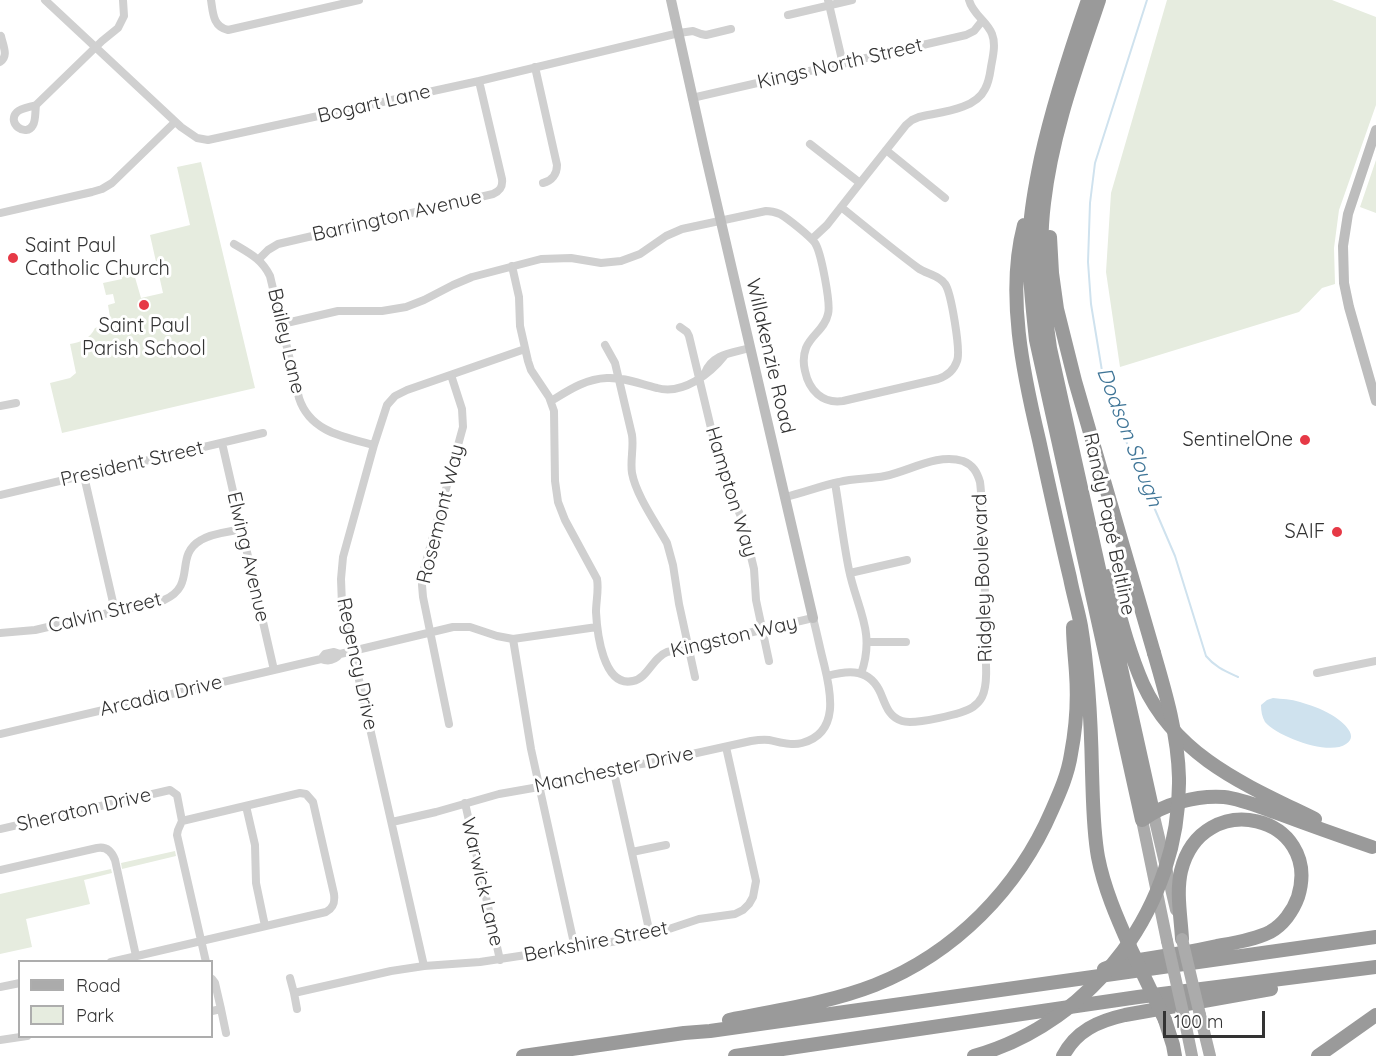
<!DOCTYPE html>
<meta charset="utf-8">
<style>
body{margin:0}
#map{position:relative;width:1376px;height:1056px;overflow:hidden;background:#fff;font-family:Quicksand,sans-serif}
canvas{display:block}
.legend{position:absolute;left:18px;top:960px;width:195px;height:78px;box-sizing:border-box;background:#fff;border:2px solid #adadad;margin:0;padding:8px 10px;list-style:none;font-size:18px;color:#333}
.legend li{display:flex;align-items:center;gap:12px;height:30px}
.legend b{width:30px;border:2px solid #adadad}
.scale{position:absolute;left:1163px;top:1011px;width:102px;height:27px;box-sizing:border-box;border:3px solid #333;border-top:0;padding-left:8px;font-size:18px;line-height:21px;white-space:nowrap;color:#333;-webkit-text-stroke:4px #fff;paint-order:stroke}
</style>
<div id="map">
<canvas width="1376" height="1056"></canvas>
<ul class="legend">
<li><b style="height:8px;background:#ababab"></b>Road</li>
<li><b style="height:16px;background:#e6ecdf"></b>Park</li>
</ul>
<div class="scale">100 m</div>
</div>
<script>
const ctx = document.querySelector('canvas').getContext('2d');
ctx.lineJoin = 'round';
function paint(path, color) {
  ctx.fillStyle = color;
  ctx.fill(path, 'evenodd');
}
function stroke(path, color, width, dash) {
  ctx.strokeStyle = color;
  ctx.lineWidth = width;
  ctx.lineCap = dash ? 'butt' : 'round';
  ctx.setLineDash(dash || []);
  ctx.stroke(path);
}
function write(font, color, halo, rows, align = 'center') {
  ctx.font = font + ' Quicksand,sans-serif';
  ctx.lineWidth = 6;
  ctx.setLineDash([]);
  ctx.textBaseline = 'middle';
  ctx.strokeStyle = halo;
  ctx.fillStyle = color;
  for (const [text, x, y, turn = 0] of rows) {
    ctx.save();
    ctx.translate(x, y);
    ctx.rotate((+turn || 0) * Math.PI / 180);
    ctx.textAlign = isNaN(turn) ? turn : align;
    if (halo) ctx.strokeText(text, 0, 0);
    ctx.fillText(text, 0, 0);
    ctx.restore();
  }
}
paint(new Path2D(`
 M1167 0H1332L1376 17V105L1339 210 1334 248 1335 284 1322 288 1299 312 1120 367 1106 272 1111 193Z
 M1376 160V213L1360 207Z
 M201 162 255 388 62 433 50 383 70 378 76 373 70 344C81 342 90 339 95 328L106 325 105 318 110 317 108 305 115 303 113 294 106 295 103 283 122 279 120 269 132 267 141 298 163 293 150 235 190 225 177 167Z
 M175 851 176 856 122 869 121 863Z
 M111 869 112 873 84 880 90 904 26 919 32 947 0 954V894Z`), '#e6ecdf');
paint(new Path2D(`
 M1273 698C1282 699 1291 699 1300 702 1310 705 1322 709 1330 714 1339 719 1361 735 1346 744 1329 756 1278 737 1265 722 1262 717 1261 711 1261 705L1267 700Z`), '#cfe2ee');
stroke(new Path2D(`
 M1147 0 1095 163 1090 203 1088 262 1091 304 1103 377 1129 449 1175 556 1206 656C1215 667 1225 671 1238 677`), '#cfe2ee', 2);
stroke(new Path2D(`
 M45 0 181 127 197 138 208 140 479 81 679 33 693 31 701 34 706 35 731 29
 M211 0C213 13 213 27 228 30L359 0
 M828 0 843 64
 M788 15 852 0
 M0 37 1 36C3 46 9 56 0 62
 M535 67 557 165C557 174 552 181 543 183
 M692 98 966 35 974 31 982 21
 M36 105 102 41 118 28 124 16 123 0
 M36 105C35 111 36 120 33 125 26 138 6 123 17 112 21 108 30 107 36 105Z
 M810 144 860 183 827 225 812 239
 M886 150 945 198
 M860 183 906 125 912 120 919 117C940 112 975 110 985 89 989 82 990 74 991 67 993 56 996 44 992 34 987 21 973 15 969 0
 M0 213 92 192 102 189 112 183 175 122
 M234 244C249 253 262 259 270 276L299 398C310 432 344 437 374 445
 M259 259 268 250 278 244 493 194C500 191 503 187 502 179L479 81
 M282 324 338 311H382L406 307 424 300 453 285 472 277 541 259 571 258 601 263 621 261 640 254 666 236 682 229 766 211C771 211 775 212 780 214 787 218 810 236 815 243 821 252 831 304 828 314 825 329 811 335 806 348 803 356 803 363 805 371 809 390 822 404 843 401L938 379C947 376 954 370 957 361 961 351 951 292 945 284 939 275 926 274 918 268 891 248 866 227 841 207
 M680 327 687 332 689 336 722 474 742 519 754 569 756 600 769 661
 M605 345 615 363 632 435C634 448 630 460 632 473 636 495 656 523 667 543L673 565 679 604 695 677
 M705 373C712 354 732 353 750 348
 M551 401C569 390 585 379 607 378 624 377 640 384 657 388 683 395 710 374 725 355
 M0 406 16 403
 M222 443 274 670
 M84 476 115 611
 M835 483C840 512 843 541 849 570 857 609 876 632 861 674
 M0 495 263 433
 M785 497C803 493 820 486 839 482 854 478 870 479 885 476 910 471 937 453 963 461 973 465 977 472 980 482 982 497 982 513 982 528 983 551 985 574 985 597 985 607 984 618 984 629 984 647 990 681 982 697 980 701 977 704 973 707 963 714 914 725 902 721 889 717 886 706 881 694 870 668 849 670 827 676
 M850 573 907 560
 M0 633 35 630 164 600C198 585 173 556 201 540 212 533 229 532 242 529
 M513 639 531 749 575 948
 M867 642H906
 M321 659 325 654 334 652 340 654
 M1317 673 1376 661
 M449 724 423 597 422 585 423 573 463 427 462 409 451 375
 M0 734 321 659C329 662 335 660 340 654L453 627H470L497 636 513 639 597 627
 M613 768 650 934
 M465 803 500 960
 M246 806 255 845 256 883 265 926
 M392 822 436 812 499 794 556 784 605 770 627 766 656 762 751 741C757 740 763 739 769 740 780 742 791 746 802 743 840 733 831 692 824 664 820 649 817 633 813 618L667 652C652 658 648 678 633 681 603 688 597 632 596 612 596 601 599 590 597 579L565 520 558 502 555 481 554 411 549 397 531 370 528 361 520 326 519 297 512 266
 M0 829 170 790 177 795 182 821
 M632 852 666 845
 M0 870 97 848C107 846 112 852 115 860L136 956
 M111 962 326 912C334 908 335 902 334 894L313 802 306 794 300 793 182 821 178 830 177 835 206 962
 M424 966 342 605 341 579 343 557 374 445 387 405 395 396 407 390 525 349
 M290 978 294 993 391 971 424 966 480 962 618 941 660 932 699 919 735 914 743 910 749 904 753 897 756 881 726 747
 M212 979 215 983 221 1009 212 1011
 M0 987 20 983
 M294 993 297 1009
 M221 1009 226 1033
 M0 1040 27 1036`), '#d0d0d0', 8);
stroke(new Path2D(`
 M671 0 705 153 813 618
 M1376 130 1348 214 1343 246 1344 283 1349 307 1376 401`), '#bdbdbd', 10);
stroke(new Path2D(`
 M1153 812 1176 910
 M1142 820 1167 941
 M1200 1015 1210 1056
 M1184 1017 1192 1056`), '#ababab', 12);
stroke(new Path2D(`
 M1088 0C1070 52 1053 104 1041 158 1036 182 1031 206 1030 230 1028 267 1032 303 1036 340L1142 820C1164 804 1196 795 1224 797 1242 799 1260 807 1277 813 1309 825 1340 836 1372 847
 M1099 0C1077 66 1052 133 1044 203 1038 251 1043 300 1050 348L1153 812
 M1024 225C1006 293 1023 373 1039 440 1049 486 1059 532 1070 578 1073 594 1078 610 1081 626 1089 674 1091 722 1092 771 1093 800 1093 829 1098 857 1104 888 1117 918 1130 947
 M1050 237 1052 273 1057 309 1075 381 1154 653
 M1109 576C1119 612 1128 650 1143 684 1177 758 1248 786 1315 819
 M1104 969 1119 963C1152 958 1185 953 1217 946 1234 943 1254 940 1270 932 1283 925 1293 911 1298 897 1323 815 1202 786 1181 871 1176 893 1181 918 1182 939
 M729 1020C778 1010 829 1003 875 985 955 953 1018 889 1052 810 1060 792 1068 774 1071 754 1076 728 1078 700 1076 673 1075 657 1073 642 1073 627
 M1165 1020 1173 1045 1175 1056
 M523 1056 684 1033 710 1031 1376 937
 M735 1056 1138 997 1376 967
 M1063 1056C1076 1031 1098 1021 1125 1015L1271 989
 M1318 1056 1376 1015`), '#9a9a9a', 14);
stroke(new Path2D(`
 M1182 939 1200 1015
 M1167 941 1184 1017`), '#ababab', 12);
stroke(new Path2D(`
 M1130 947 1165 1020
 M974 1056C1095 1022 1181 904 1179 778 1178 735 1166 694 1154 653`), '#9a9a9a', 14);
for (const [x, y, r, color] of [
 [13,258,6,"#e63946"],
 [144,305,6,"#e63946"],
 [1305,440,6,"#e63946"],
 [1337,532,6,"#e63946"]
]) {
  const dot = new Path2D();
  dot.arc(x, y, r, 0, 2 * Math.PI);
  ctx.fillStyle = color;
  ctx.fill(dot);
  stroke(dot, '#fff', 2);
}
write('20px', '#333', '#fff', [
 ["Kings North Street",840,64,-13],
 ["Bogart Lane",374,104,-13],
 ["Barrington Avenue",397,216,-13],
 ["Bailey Lane",286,341,77],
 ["Willakenzie Road",770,356,77],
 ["President Street",132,464,-13],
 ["Hampton Way",731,492,73],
 ["Rosemont Way",441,514,-76],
 ["Randy Papé Beltline",1109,524,78],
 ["Elwing Avenue",248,557,77],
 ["Ridgley Boulevard",983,578,-92],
 ["Calvin Street",105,613,-14],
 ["Kingston Way",734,637,-13],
 ["Regency Drive",357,664,78],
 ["Arcadia Drive",161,696,-13],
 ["Manchester Drive",614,770,-12],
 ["Sheraton Drive",84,810,-13],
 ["Warwick Lane",482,882,77],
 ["Berkshire Street",596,942,-11]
]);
write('20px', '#333', '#fff', [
 ["Saint Paul",25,246,"left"],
 ["Catholic Church",25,269,"left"],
 ["Saint Paul",144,326,"center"],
 ["Parish School",144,349,"center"],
 ["SentinelOne",1293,440],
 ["SAIF",1325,532]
], 'right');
write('italic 21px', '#3f7597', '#fff', [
 ["Dodson Slough",1129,437,69]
]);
</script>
